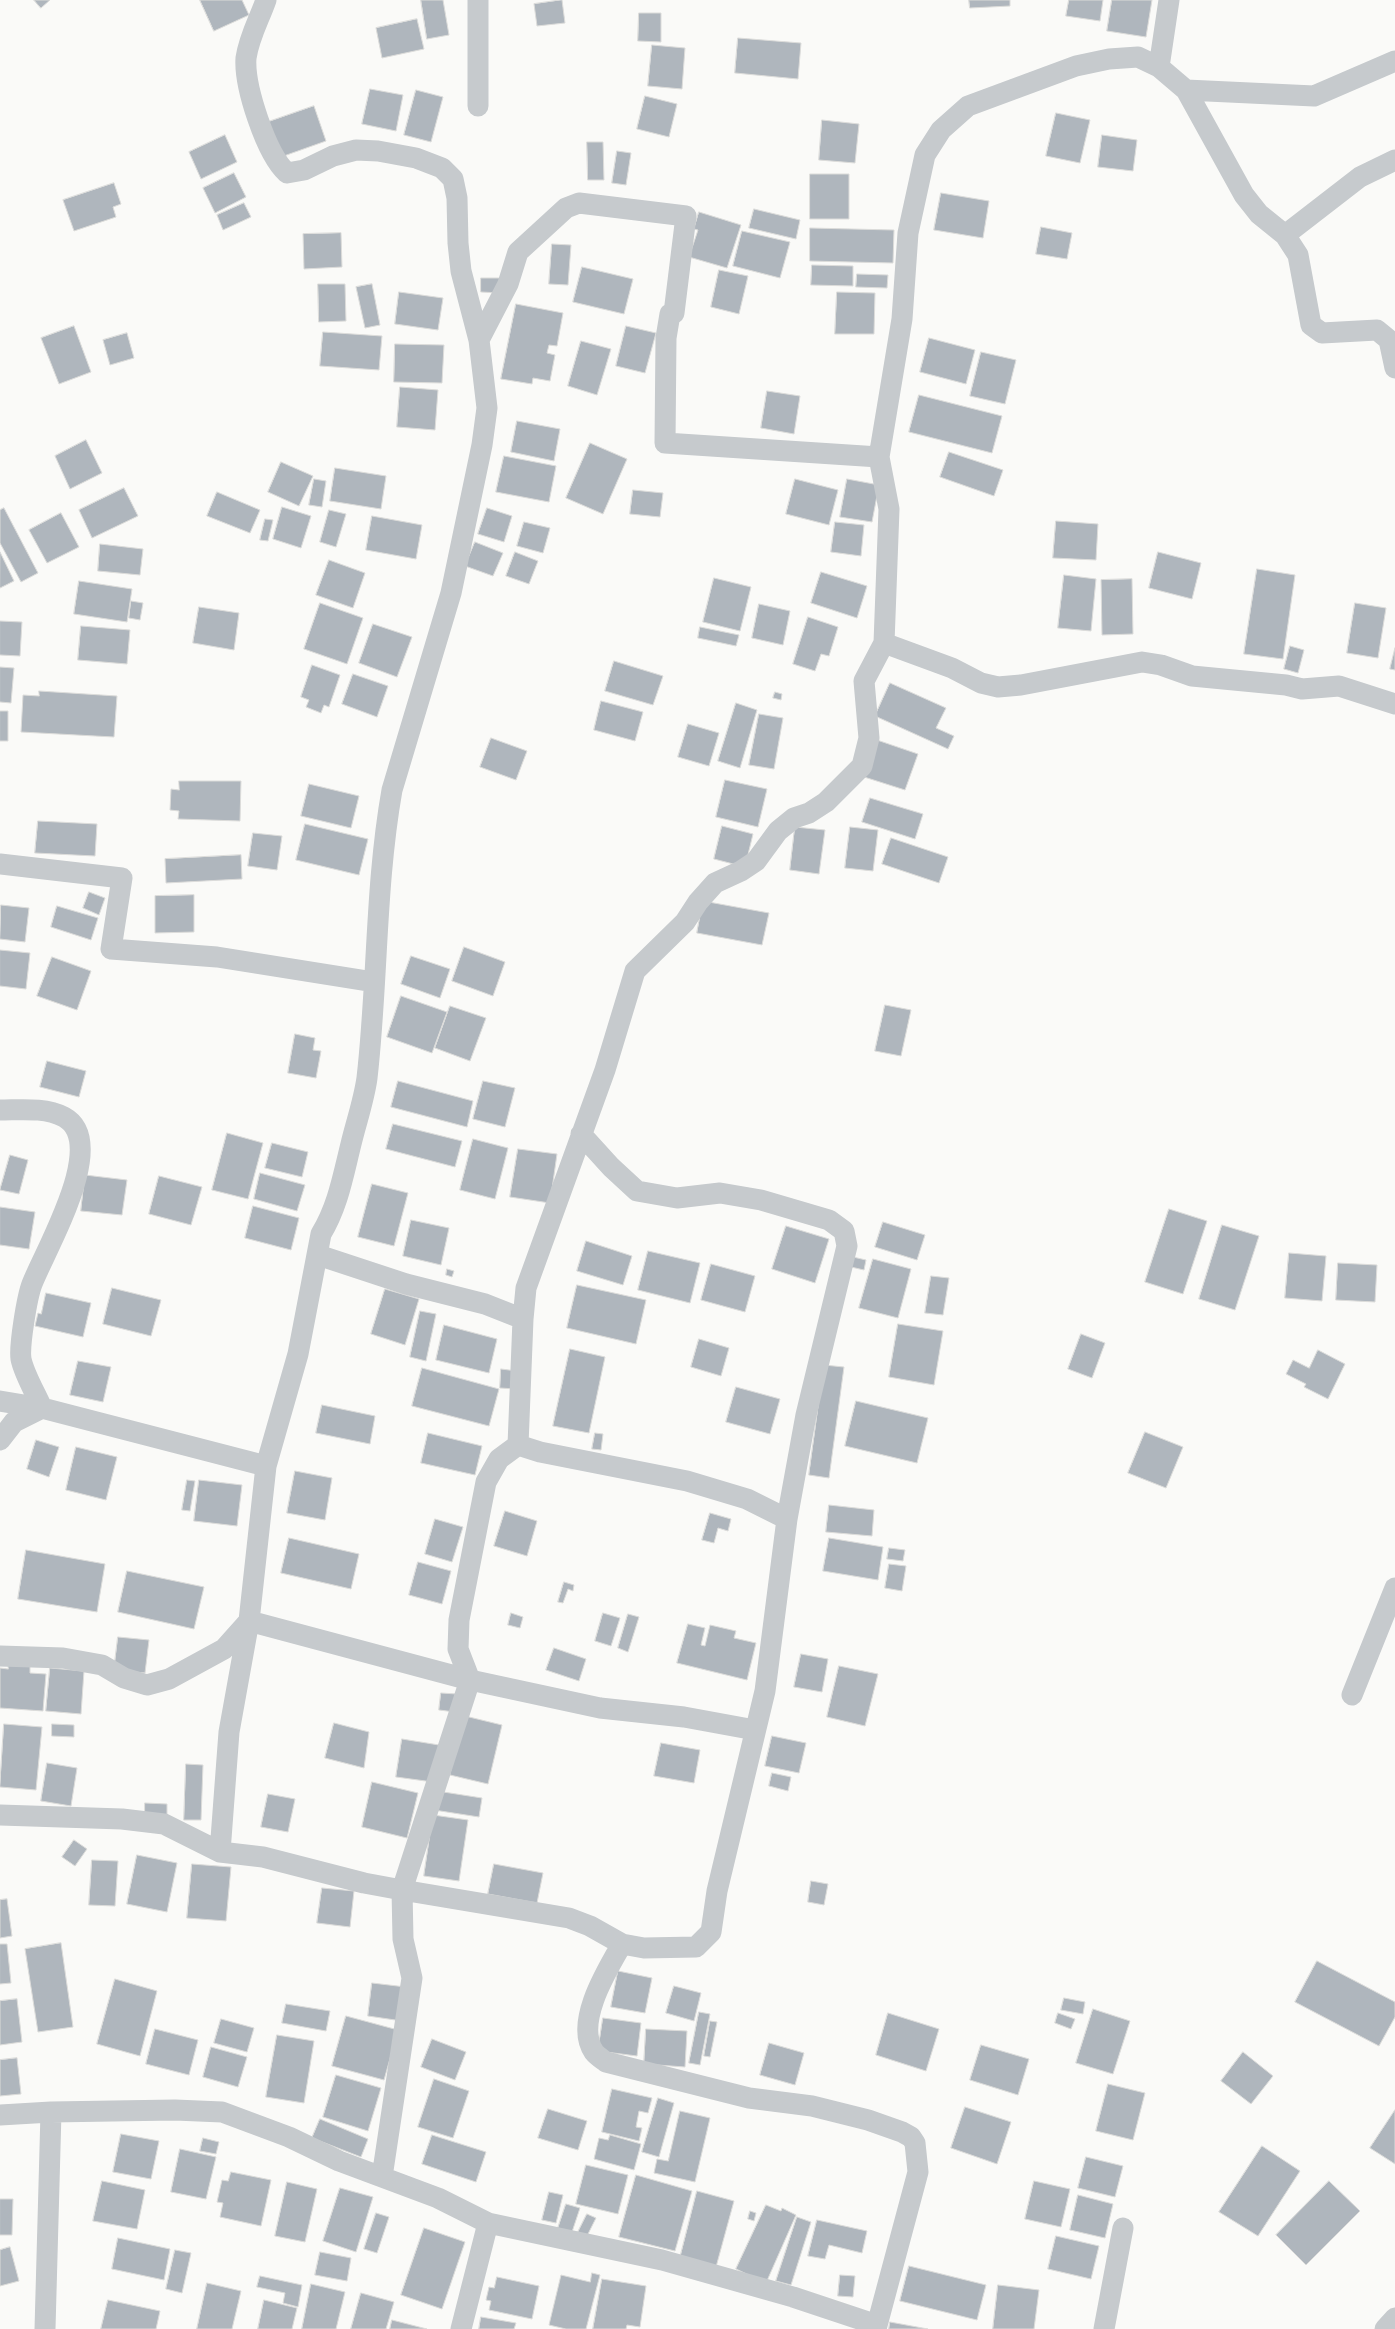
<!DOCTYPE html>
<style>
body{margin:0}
canvas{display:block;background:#fafaf8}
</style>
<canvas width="1395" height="2329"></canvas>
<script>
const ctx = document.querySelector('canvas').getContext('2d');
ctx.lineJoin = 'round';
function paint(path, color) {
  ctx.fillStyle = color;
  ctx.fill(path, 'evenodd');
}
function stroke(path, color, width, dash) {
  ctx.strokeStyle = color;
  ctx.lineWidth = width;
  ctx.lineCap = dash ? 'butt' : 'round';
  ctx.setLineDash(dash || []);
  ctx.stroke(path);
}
const building = new Path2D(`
 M34 0H50L41 8Z
 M200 0H242L249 15 214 31Z
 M421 0H443L449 35 427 39Z
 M562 0 565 23 537 26 534 4Z
 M969 0H1010V6L970 8Z
 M1069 0H1103L1100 21 1066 16Z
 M1112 0H1152L1146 37 1107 31Z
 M639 13H661V42L638 41Z
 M417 19 424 49 382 58 376 28Z
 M738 38 801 43 798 79 735 73Z
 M652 45 685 48 682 89 648 86Z
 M370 89 403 95 396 131 362 124Z
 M416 90 443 97 431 142 404 135Z
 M645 96 677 104 669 137 637 129Z
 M314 106 326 141 281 157 268 122Z
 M1056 113 1090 120 1080 163 1046 156Z
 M822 120 859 124 855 163 819 160Z
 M225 135 237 162 201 179 189 152Z
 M1102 135 1137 140 1133 171 1098 167Z
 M587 142H603L604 180H588Z
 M617 151 631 153 626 185 612 183Z
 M234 173 246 197 215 213 203 188Z
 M810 174H849V219H810Z
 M114 183 121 204 113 207 116 217 74 231 63 200Z
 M941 193 989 201 983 238 934 230Z
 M244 203 251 217 223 230 217 215Z
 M754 209 800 220 796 239 749 228Z
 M699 212 741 225 727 268 689 257 698 230 694 229Z
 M1041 227 1072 233 1067 259 1036 254Z
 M810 228 894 230 893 263 810 261Z
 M742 231 790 242 780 278 733 266Z
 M341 233 342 267 304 269 303 234Z
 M552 244 571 245 568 285 549 284Z
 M812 265 853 266V286L811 285Z
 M582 267 633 279 624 314 573 302Z
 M719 270 748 276 739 314 711 307Z
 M857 274 888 275 887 288 856 287Z
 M481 278H502L501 293 481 292Z
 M318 284H345L346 321 319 322Z
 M372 284 380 325 365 328 356 287Z
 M399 292 443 298 438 330 395 324Z
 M837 292 875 293 874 334H835Z
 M516 304 563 313 557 346 549 345 547 353 555 355 550 381 533 378 532 384 501 379Z
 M74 326 91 372 59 384 41 338Z
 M626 326 656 333 645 373 616 366Z
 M323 332 382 336 379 370 320 366Z
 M127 333 134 358 110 365 103 340Z
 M929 338 975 350 966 384 920 372Z
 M581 341 611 349 597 395 568 386Z
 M395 344 444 345 442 383 394 382Z
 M981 352 1016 360 1005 404 970 396Z
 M400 387 438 390 435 430 397 427Z
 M767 391 800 396 794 434 761 428Z
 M919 395 1002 416 992 453 909 432Z
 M517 421 560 429 554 461 511 452Z
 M86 440 102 473 70 489 55 456Z
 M590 443 627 459 603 514 566 498Z
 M949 452 1003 470 994 496 940 477Z
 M504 456 556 466 549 502 496 492Z
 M281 462 313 476 299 506 268 492Z
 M335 468 386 476 381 509 330 501Z
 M314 479 326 481 322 507 309 505Z
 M795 479 838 490 829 525 786 514Z
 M847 479 879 485 872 522 840 517Z
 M124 488 138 516 92 538 79 510Z
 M633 490 663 493 660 517 630 514Z
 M217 492 260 510 250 533 207 516Z
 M282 507 311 516 301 548 273 539Z
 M4 508 38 573 21 582 0 543V510Z
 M487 508 512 516 504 542 478 534Z
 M329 510 346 514 336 547 320 542Z
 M61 513 79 547 47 563 29 530Z
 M372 516 422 525 416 559 366 550Z
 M265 519 273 520 268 541 260 540Z
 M1056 521 1098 524 1096 560 1053 558Z
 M524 522 550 528 543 553 517 546Z
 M835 522 864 525 861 556 831 552Z
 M475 542 503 553 493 576 465 566Z
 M100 544 143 549 140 575 98 571Z
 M0 552 14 581 0 588Z
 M515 552 538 561 529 584 506 576Z
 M1158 552 1201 563 1192 599 1149 588Z
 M329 560 365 573 353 608 316 595Z
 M1257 569 1295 575 1283 659 1244 654Z
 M821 572 867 586 857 618 811 603Z
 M1064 575 1096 579 1091 631 1058 628Z
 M714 578 751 587 740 631 703 622Z
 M1132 579 1133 634 1102 635 1101 580Z
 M79 581 132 589 127 622 74 614Z
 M131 601 143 603 140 620 129 618Z
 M320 603 363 618 347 664 304 649Z
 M1355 603 1386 608 1378 658 1347 653Z
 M759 604 790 611 783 645 752 638Z
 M199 607 239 613 234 650 193 643Z
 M808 617 838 627 829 656 821 654 815 671 793 664Z
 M0 621 22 622 20 656 0 655Z
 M373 624 412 637 397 677 359 663Z
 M81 626 130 630 127 664 78 660Z
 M700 627 739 635 736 646 698 638Z
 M1290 646 1304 650 1298 673 1284 669Z
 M1395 648V670L1390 669Z
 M614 661 663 676 653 705 605 691Z
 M312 665 340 675 329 707 324 705 321 713 306 707 309 700 301 697Z
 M0 667 14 668 11 703 0 702Z
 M353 674 388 686 377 717 342 704Z
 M890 683 946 708 936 728 954 736 948 749 875 716Z
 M39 691 117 696 114 737 21 732 23 695 39 696Z
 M775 692 782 694 781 700 773 698Z
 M601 701 643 712 635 741 594 730Z
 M736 703 757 710 740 768 718 761Z
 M0 711H8V741H0Z
 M759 714 783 718 774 769 749 765Z
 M688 724 719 733 709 766 678 757Z
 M491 738 527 751 516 780 480 767Z
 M874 739 918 754 905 790 861 776Z
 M725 780 767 789 758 827 716 817Z
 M179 781H241L240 821 178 819 179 811 170 810 171 789 179 790Z
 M309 784 359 796 351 828 301 816Z
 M870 798 923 814 915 839 862 822Z
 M38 821 97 824 95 856 35 853Z
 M305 824 368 839 359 875 296 860Z
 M722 826 753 834 745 867 714 859Z
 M795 827 825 830 819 874 790 870Z
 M850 827 878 830 873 871 845 868Z
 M253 833 282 836 277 870 248 866Z
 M891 838 948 857 939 883 882 864Z
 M241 855 242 879 166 883 165 859Z
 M89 892 105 898 99 915 83 908Z
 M194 895V932L155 933V896Z
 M703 901 769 913 762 945 697 933Z
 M1 905 29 908 25 942 0 939Z
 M57 906 98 918 91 940 51 927Z
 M464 947 505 962 493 996 452 981Z
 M0 950 30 953 26 989 0 986Z
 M411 956 450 969 440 998 401 984Z
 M52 957 91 971 77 1010 37 996Z
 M401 996 447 1012 432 1053 387 1037Z
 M885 1005 911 1010 901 1056 875 1051Z
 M450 1006 486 1018 470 1061 435 1048Z
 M295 1034 315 1038 313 1050 321 1051 316 1078 288 1073Z
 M47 1061 86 1071 79 1097 40 1087Z
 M398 1081 473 1101 467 1127 391 1107Z
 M483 1081 515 1088 505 1127 473 1119Z
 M393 1124 462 1141 455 1167 386 1149Z
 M227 1133 263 1143 248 1199 212 1190Z
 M473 1139 508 1148 495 1199 460 1190Z
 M272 1143 308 1152 302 1177 265 1168Z
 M518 1149 557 1154 550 1203 510 1197Z
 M10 1155 28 1160 19 1194 0 1190Z
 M260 1173 305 1185 297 1211 254 1199Z
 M85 1175 127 1180 122 1215 81 1211Z
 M159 1176 202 1187 191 1225 149 1214Z
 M372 1184 408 1193 394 1246 358 1237Z
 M253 1206 299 1218 291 1250 245 1238Z
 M0 1207 35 1212 29 1249 0 1245Z
 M1169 1209 1207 1221 1183 1294 1145 1282Z
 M411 1220 449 1228 441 1265 403 1256Z
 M883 1222 925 1235 917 1260 875 1247Z
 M1222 1225 1259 1236 1235 1310 1199 1299Z
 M786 1226 829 1239 815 1283 772 1269Z
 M586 1241 632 1256 623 1285 577 1271Z
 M648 1251 700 1263 690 1303 638 1290Z
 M1289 1253 1326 1256 1322 1301 1285 1298Z
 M853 1257 866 1260 864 1270 851 1267Z
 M873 1259 911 1269 898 1318 859 1308Z
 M1338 1263 1377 1265 1375 1302 1336 1300Z
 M711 1264 755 1276 745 1312 701 1300Z
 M447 1269 454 1271 452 1277 446 1275Z
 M931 1276 949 1278 943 1315 925 1313Z
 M577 1285 646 1300 636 1344 567 1328Z
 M112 1288 161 1300 151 1336 103 1324Z
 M385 1289 419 1299 405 1345 371 1334Z
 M46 1293 91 1303 83 1337 35 1326 38 1313 41 1314Z
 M420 1311 436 1314 426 1361 410 1357Z
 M898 1324 943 1331 934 1385 889 1377Z
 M444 1325 497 1339 489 1373 436 1360Z
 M1081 1334 1105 1343 1092 1378 1068 1369Z
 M699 1339 729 1348 721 1376 691 1367Z
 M570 1349 605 1357 589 1433 553 1426Z
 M1318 1350 1345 1364 1328 1399 1304 1387 1306 1384 1286 1374 1293 1360 1309 1368Z
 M78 1361 111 1367 103 1402 70 1395Z
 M824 1365 844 1367 829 1478 809 1475Z
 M422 1368 499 1389 489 1426 412 1406Z
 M501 1369 517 1371 516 1389 500 1388Z
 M736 1387 780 1399 770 1434 726 1422Z
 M856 1401 928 1418 917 1463 845 1446Z
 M322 1405 375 1416 370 1444 316 1433Z
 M1145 1432 1183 1447 1166 1488 1128 1473Z
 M428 1433 482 1446 475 1475 421 1463Z
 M595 1433 603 1434 601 1450 592 1449Z
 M36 1440 59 1447 49 1477 27 1469Z
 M76 1447 117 1457 106 1500 66 1490Z
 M295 1471 332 1478 325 1520 287 1513Z
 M187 1480 195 1481 190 1511 182 1510Z
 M199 1480 242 1485 237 1526 194 1521Z
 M829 1505 874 1510 872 1536 826 1532Z
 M505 1511 537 1521 527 1556 494 1546Z
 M710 1513 731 1519 728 1531 718 1528 714 1543 702 1540Z
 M435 1519 463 1527 452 1562 425 1554Z
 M289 1538 359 1554 351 1589 281 1573Z
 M829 1538 883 1547 878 1580 823 1571Z
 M889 1548 905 1550 903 1561 887 1559Z
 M26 1550 105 1564 97 1612 18 1599Z
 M418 1562 451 1571 442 1604 409 1595Z
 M889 1564 906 1566 902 1591 885 1588Z
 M127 1571 204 1587 194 1629 118 1612Z
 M564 1582 574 1585 573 1591 568 1589 563 1603 558 1602Z
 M511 1613 523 1617 520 1628 508 1625Z
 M603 1613 620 1618 611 1646 595 1641Z
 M628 1614 639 1617 628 1652 618 1648Z
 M688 1624 705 1628 701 1645 705 1646 710 1625 736 1631 734 1638 756 1643 747 1680 677 1663Z
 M118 1637 149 1640 145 1673 114 1670Z
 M554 1648 586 1659 579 1681 546 1670Z
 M801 1654 828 1659 822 1692 794 1687Z
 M8 1661 30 1663V1673L46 1674 43 1711 0 1708V1668L8 1669Z
 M839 1666 878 1674 865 1726 827 1717Z
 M50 1668 84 1671 81 1714 46 1711Z
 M441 1693 457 1694 455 1712 439 1710Z
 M465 1716 502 1725 488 1784 450 1775Z
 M334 1723 369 1732 364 1768 325 1758Z
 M4 1724 42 1727 36 1790 0 1787Z
 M52 1724 74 1725V1737L52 1736Z
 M772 1736 806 1743 799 1773 765 1766Z
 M402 1739 439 1745 433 1782 396 1777Z
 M661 1743 700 1750 694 1783 654 1776Z
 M47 1763 77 1768 71 1806 41 1801Z
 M186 1764 203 1765 201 1820H184Z
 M772 1773 791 1777 788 1791 769 1786Z
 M372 1782 418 1793 407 1838 362 1827Z
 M437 1791 482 1798 479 1817 434 1810Z
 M268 1794 295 1799 288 1832 261 1827Z
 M145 1803 167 1804V1819L145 1818Z
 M433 1815 468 1820 459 1881 424 1876Z
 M74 1840 87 1849 75 1866 62 1857Z
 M137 1855 177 1863 167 1912 127 1904Z
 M92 1860 118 1861 115 1906 89 1905Z
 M192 1864 231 1867 226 1921 187 1918Z
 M494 1864 543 1873 537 1903 488 1894Z
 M811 1881 828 1884 824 1905 808 1902Z
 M322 1888 354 1891 350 1927 317 1923Z
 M7 1899 12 1936 0 1938V1900Z
 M61 1943 73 2027 38 2032 25 1949Z
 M0 1944H7L11 1983 0 1984Z
 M1317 1961 1395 2002V2017L1379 2046 1295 2002Z
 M618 1971 652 1978 645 2013 611 2007Z
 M115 1979 157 1991 140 2056 97 2044Z
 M372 1983 406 1987 402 2021 368 2016Z
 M674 1986 701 1993 694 2021 666 2013Z
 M1064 1998 1085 2002 1083 2014 1061 2010Z
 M17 1999 22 2042 0 2045V2001Z
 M286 2004 330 2011 326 2031 282 2023Z
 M1093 2009 1130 2021 1113 2074 1076 2063Z
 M699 2012 710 2014 700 2065 689 2063Z
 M888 2013 939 2029 926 2071 876 2055Z
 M1058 2013 1075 2019 1071 2029 1055 2023Z
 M346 2016 398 2030 384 2080 332 2066Z
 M603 2018 641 2023 637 2056 598 2051Z
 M221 2019 254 2028 247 2052 214 2043Z
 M710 2021 717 2022 710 2057 704 2056Z
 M155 2029 198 2040 189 2075 146 2064Z
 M646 2029 687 2031 685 2067 644 2064Z
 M277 2035 314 2041 304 2103 266 2097Z
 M432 2039 466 2052 455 2080 421 2067Z
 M769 2043 804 2053 795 2085 760 2075Z
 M981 2045 1029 2059 1018 2095 970 2080Z
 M211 2047 247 2057 238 2087 203 2077Z
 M1243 2052 1273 2076 1251 2104 1221 2081Z
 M17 2058 21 2094 0 2096V2060Z
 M336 2075 381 2088 368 2131 323 2117Z
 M434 2079 469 2091 453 2138 418 2127Z
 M1108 2084 1145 2093 1133 2140 1096 2131Z
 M612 2089 652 2098 648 2113 639 2111 636 2127 642 2128 639 2141 602 2132Z
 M658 2098 674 2103 659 2157 642 2152Z
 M965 2107 1011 2122 997 2164 951 2148Z
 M548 2109 587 2121 578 2150 538 2138Z
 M1395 2110V2164L1370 2148Z
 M680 2111 710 2118 695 2182 654 2173 657 2159 668 2161Z
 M320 2119 368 2139 361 2157 312 2138Z
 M121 2134 159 2141 151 2179 113 2172Z
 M432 2135 486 2152 476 2182 422 2164Z
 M610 2135 641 2144 634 2170 594 2159 599 2138 608 2140Z
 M203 2138 219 2142 216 2154 200 2151Z
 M1262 2146 1300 2171 1258 2236 1219 2212Z
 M180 2149 216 2157 206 2199 171 2192Z
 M1086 2157 1123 2166 1115 2197 1078 2188Z
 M586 2165 628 2175 618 2214 576 2204Z
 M231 2172 271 2180 261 2226 220 2217 223 2203 217 2202 222 2180 228 2181Z
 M636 2175 692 2191 675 2251 619 2237Z
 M102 2181 145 2190 137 2229 93 2221Z
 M1034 2181 1070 2189 1061 2227 1025 2219Z
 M1329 2181 1360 2211 1306 2265 1276 2235Z
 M287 2182 317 2189 305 2242 275 2236Z
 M340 2188 373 2197 356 2252 323 2241Z
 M697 2191 734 2201 716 2267 680 2258Z
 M549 2192 563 2195 556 2223 542 2220Z
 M1078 2195 1113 2204 1105 2238 1070 2230Z
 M0 2199H13L12 2235H0Z
 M566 2204 580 2208 570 2238 556 2234Z
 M766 2205 781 2211 782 2208 796 2215 766 2283 736 2269Z
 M750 2211 756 2213 754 2221 748 2219Z
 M376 2213 389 2217 377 2253 364 2249Z
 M587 2214 596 2218 587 2236 578 2232Z
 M797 2217 811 2222 791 2285 776 2281Z
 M817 2220 867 2231 862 2253 829 2245 825 2259 808 2256Z
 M424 2228 465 2242 442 2309 401 2295Z
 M1056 2236 1099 2246 1091 2279 1048 2269Z
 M118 2238 170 2249 164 2280 112 2269Z
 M10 2247 19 2281 0 2286V2250Z
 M175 2250 191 2253 182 2293 166 2289Z
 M320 2252 351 2258 347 2281 315 2275Z
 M909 2266 986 2285 977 2320 900 2301Z
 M592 2273 600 2275 586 2329H566L549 2325 561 2275 590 2282Z
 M840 2275 855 2276 853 2297 838 2296Z
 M260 2276 302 2285 298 2307 283 2303 285 2293 257 2287Z
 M497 2277 539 2286 532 2319 489 2310 491 2301 486 2300 489 2287 494 2288Z
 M602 2279 646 2286 640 2327 627 2325 626 2329H593Z
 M207 2283 241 2291 232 2329H197Z
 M311 2284 345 2292 336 2329H302Z
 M998 2285 1039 2290 1034 2329H993Z
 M361 2293 394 2302 386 2329H351Z
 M108 2300 160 2311 156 2329H101Z
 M264 2300 297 2308 292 2329H258Z
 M481 2317 516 2323 514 2329H479Z
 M392 2320 427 2329H390Z
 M890 2322 928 2329H889Z`);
paint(building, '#afb6bd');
stroke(building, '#dcdcda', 1);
stroke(new Path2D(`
 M478 0V106
 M1159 67 1169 0
 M1186 90 1314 96 1395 61
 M1285 235 1360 177 1395 160
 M479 340 508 284 518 252 566 208 579 203 686 216 674 313 670 314 666 338 665 443 879 457
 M884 643 889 509 879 457 902 319 908 233 925 155 941 130 968 106 1076 66 1109 59 1138 57 1159 67 1186 90 1244 195 1259 214 1285 235 1298 255 1311 325 1322 333 1377 330 1389 340 1395 368
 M0 864 122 878 111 949 217 957 374 982
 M0 1110C20 1110 45 1107 64 1117 110 1142 45 1250 32 1284 27 1297 19 1346 21 1359 24 1374 36 1394 42 1408L14 1422 0 1440
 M318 1255 406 1284 485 1304 523 1319
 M0 1401 42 1408 266 1466
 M787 1519 747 1499 687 1481 540 1452 518 1445 523 1319 526 1288 605 1070 635 971 685 922 698 902 715 883 741 871 756 861 778 831 794 818 809 813 826 802 862 766 869 738 864 681 884 643 952 668 981 683 998 687 1021 685 1142 662 1161 665 1192 676 1286 685 1302 689 1339 686 1395 704
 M0 1656 63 1658 102 1665 124 1678 147 1685 169 1679 224 1649 249 1621 470 1680 600 1708 684 1717 755 1730
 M1352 1695 1395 1588
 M0 1815 122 1819 164 1824 220 1852 263 1857 364 1883 402 1890 569 1918 590 1926 622 1944 644 1948 696 1947 711 1932 717 1891 765 1691 787 1519 806 1415 847 1246 844 1231 829 1220 761 1200 720 1193 677 1198 637 1191 611 1167 581 1134
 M220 1852 229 1732 249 1621 266 1466 298 1354 321 1234C338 1206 343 1176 351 1144 356 1123 364 1100 367 1078 378 981 375 886 392 790L451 593 482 445 487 408 479 340 461 271 458 243 457 198 453 179 442 168 416 158 378 151 356 150 333 156 304 170 287 173C266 154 244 86 246 58 249 37 259 20 266 0
 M622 1944C607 1970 574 2023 594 2052 597 2056 602 2059 606 2062L749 2098 812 2106 868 2120 902 2132 911 2137 915 2143 918 2172 876 2329
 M0 2115 51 2112 175 2110 222 2112 289 2137 339 2161 438 2198 488 2223 662 2260 793 2297 877 2325
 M382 2177 412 1978 403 1939 402 1890 470 1680 458 1649 459 1620 486 1482 499 1459 518 1445
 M45 2329 51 2112
 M461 2329 488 2223
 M1104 2329 1123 2228
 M1385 2329 1395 2318`), '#c6cacd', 21);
</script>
